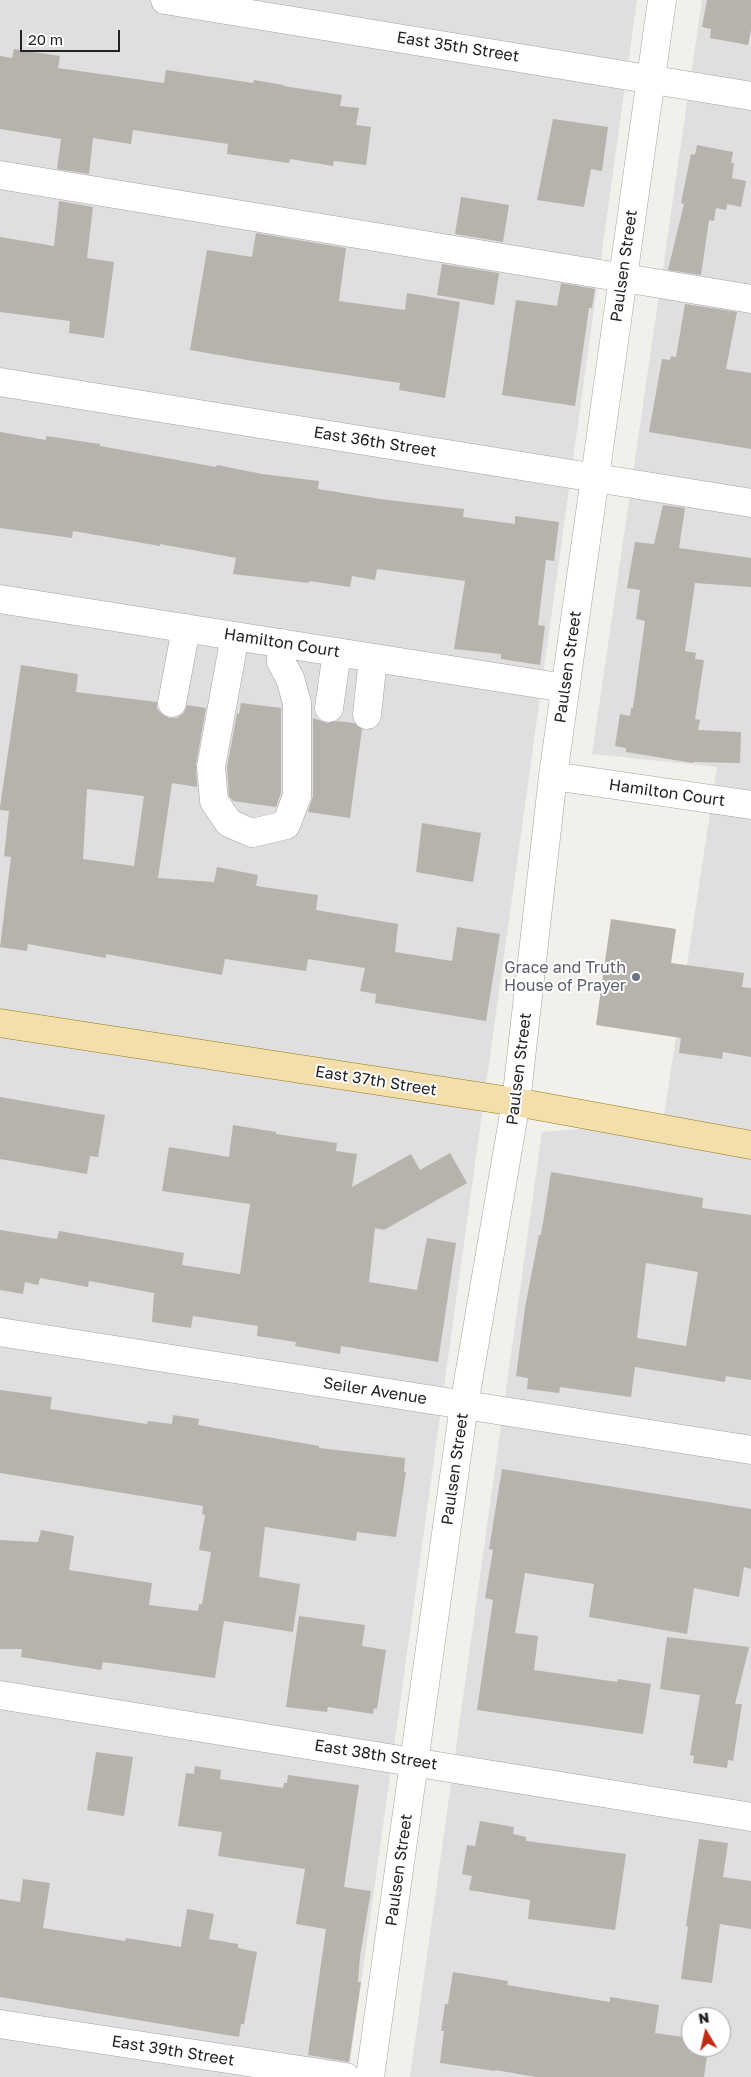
<!DOCTYPE html>
<style>
body{margin:0}
#map{position:relative;width:751px;height:2077px;overflow:hidden;background:#f1f0ea;font-family:"Golos Text",sans-serif}
canvas{display:block}
.north{position:absolute;left:681px;top:2007px;width:50px;height:50px;box-sizing:border-box;background:#fff;border:1px solid #a7a7a7;border-radius:50%;rotate:351deg;font-size:14px;font-weight:700;line-height:20px;text-align:center;color:#222}
.north::after{content:'';display:block;margin:auto;width:18px;height:22px;background:#c02d14;clip-path:polygon(50% 0,100% 100%,50% 72%,0 100%)}
.scale{position:absolute;left:20px;top:30px;width:100px;height:22px;box-sizing:border-box;border:2px solid #222;border-top:0;padding-left:6px;font-size:15px;line-height:18px;white-space:nowrap;color:#222;-webkit-text-stroke:4px #fff;paint-order:stroke}
</style>
<div id="map">
<canvas width="751" height="2077"></canvas>
<div class="north">N</div>
<div class="scale">20 m</div>
</div>
<script>
const ctx = document.querySelector('canvas').getContext('2d');
ctx.lineJoin = 'round';
function paint(path, color) {
  ctx.fillStyle = color;
  ctx.fill(path, 'evenodd');
}
function stroke(path, color, width, dash) {
  ctx.strokeStyle = color;
  ctx.lineWidth = width;
  ctx.lineCap = dash ? 'butt' : 'round';
  ctx.setLineDash(dash || []);
  ctx.stroke(path);
}
function write(font, color, halo, rows, align = 'center') {
  ctx.font = font + ' "Golos Text",sans-serif';
  ctx.lineWidth = 4;
  ctx.setLineDash([]);
  ctx.textBaseline = 'middle';
  ctx.strokeStyle = halo;
  ctx.fillStyle = color;
  for (const [text, x, y, turn = 0] of rows) {
    ctx.save();
    ctx.translate(x, y);
    ctx.rotate((+turn || 0) * Math.PI / 180);
    ctx.textAlign = isNaN(turn) ? turn : align;
    if (halo) ctx.strokeText(text, 0, 0);
    ctx.fillText(text, 0, 0);
    ctx.restore();
  }
}
paint(new Path2D(`
 M0 0H637L348 2077H0Z
 M702 0H751V2077H410L542 1132 663 1122 717 767 592 754ZM691 2017H721V2047H691Z`), '#e0dfdf');
paint(new Path2D(`
 M707 0H751V30L748 45 710 38 711 29 702 27Z
 M14 49 60 56 58 68 164 83 166 70 253 83 254 80 284 85 283 86 342 95 340 106 359 108 356 125 371 127 366 165 334 161 333 166 290 159 289 163 227 154 228 144 133 130 131 144 93 138 89 174 57 169 61 139 0 129V56L12 58Z
 M553 119 608 127 602 171 591 169 584 207 537 200Z
 M697 145 733 152 731 163H734L732 178 746 181 741 207 727 204 726 210 716 208 714 221 709 220 701 275 668 270 684 204 681 203 691 154 695 155Z
 M461 197 509 205 503 242 455 234Z
 M59 201 93 207 87 258 114 262 104 338 69 333 70 321 0 312V237L54 246Z
 M256 233 346 248 339 301 405 310 407 293 460 302 445 398 399 390 400 383 259 362 190 350 207 250 252 257Z
 M442 264 499 273 494 305 437 295Z
 M561 283 595 289 592 308H589L575 406 502 395 516 300 557 306Z
 M685 304 737 312 726 369 751 373V449L649 432 662 359 670 360 671 356 676 357Z
 M0 432 46 440V436L100 444V446L216 467 217 465 262 474 319 481 318 489 380 499 464 509 463 517 515 524V516L559 522 554 561 546 560 538 625 545 626 540 665 501 659V654L454 649 465 581 377 569 375 580 352 576 350 587 309 581V583L233 574 236 558 160 544V546L73 531 72 538 0 528Z
 M663 505 685 508 679 548 751 558V587L695 583 685 651 696 653 695 659 704 660 695 719 700 720 698 730 741 732 740 763 693 762V763L626 752V748L615 746 620 714 630 716 631 708H633L645 621 636 619 640 590 627 588 635 542 654 544Z
 M21 665 78 674 76 692 157 702V709L162 714 169 718H177L184 713 187 705 206 708 196 764 197 787 172 783 158 878 214 882 217 867 258 875 256 886 318 895 316 910 398 924 395 952 452 961 457 927 500 934 486 1021 375 1003 376 994 360 991 365 968 308 959 306 971 225 959 222 975 106 954V958L28 944 27 951 0 947 11 857 4 856 9 811 0 810V807ZM87 789 144 796 134 866 83 859Z
 M241 703 281 708V793L276 807 233 801 229 796 227 768 237 713 239 714Z
 M313 718 327 723 337 721 354 723 362 729 350 818 308 812 313 796Z
 M422 823 481 833 473 882 416 872Z
 M611 919 676 929 671 963 744 973 742 987 751 988V1057L723 1052 722 1059 679 1053 681 1038 596 1025Z
 M0 1097 105 1115 98 1157 90 1156 87 1174 0 1159Z
 M233 1125 276 1132V1134L337 1143 336 1151 357 1154 352 1187 411 1154 420 1170 450 1153 467 1183 384 1230 375 1228 369 1282 417 1290 427 1238 456 1243 438 1362 341 1346 340 1354 295 1346 296 1342 257 1336 258 1326 193 1316 191 1328 152 1322 154 1293 89 1281 88 1287 40 1278 38 1285 25 1282 23 1294 0 1290V1230L57 1239 59 1231 184 1253 182 1265 240 1274 250 1204 162 1191 169 1147 229 1157Z
 M551 1172 703 1198 702 1208 751 1215V1380L726 1376 725 1382 635 1367 631 1397 560 1387 559 1393 527 1389 528 1378 516 1376 525 1308 539 1235H541ZM646 1263 698 1272 686 1346 637 1338Z
 M0 1390 52 1397 50 1409 147 1424 148 1421 172 1424 173 1415 199 1419 198 1425 319 1446V1448L405 1458 404 1472H406L396 1537 357 1532 356 1541 265 1527 259 1577 300 1584 293 1632 224 1621 215 1678 103 1662 101 1670 21 1657 22 1649H0V1540L38 1542 41 1530 74 1536 69 1570 152 1583 149 1605 198 1611 199 1604H202L211 1552 199 1550 205 1515 202 1514 203 1506 0 1473Z
 M502 1469 751 1509V1569L744 1567 739 1597 694 1588 687 1634 589 1617 594 1584 525 1573 515 1633 538 1636 534 1670 617 1682 618 1679 651 1684 643 1734 477 1710 493 1600 485 1598 493 1550 489 1549Z
 M299 1616 365 1625 362 1646 386 1650 377 1709 374 1708 373 1714 328 1707 327 1712 286 1707Z
 M667 1637 749 1647 735 1704H742L733 1761 728 1760 727 1768 693 1763 694 1756 690 1755 700 1695 660 1689Z
 M96 1752 133 1757 124 1816 87 1810Z
 M195 1766 221 1770 220 1779 283 1788 284 1783H287L288 1775 359 1785 344 1887 371 1891 360 1956 358 1982H361L349 2062 308 2055 326 1929 296 1924 305 1869 218 1856 222 1832 178 1826 186 1773 194 1774Z
 M480 1821 514 1827 513 1834 526 1837V1841L626 1854 615 1930 528 1919 530 1900 469 1890 472 1876 462 1874 467 1845 475 1846Z
 M699 1839 728 1843 723 1877 751 1881V1929L720 1924 712 1983 681 1979 688 1927 686 1926Z
 M23 1879 50 1883 43 1928 125 1941 126 1938 181 1947 187 1909 214 1914 209 1939 238 1944V1948L257 1952 244 2024H241L239 2037 0 1997V1899L20 1902Z
 M453 1972 508 1981 507 1985 610 2002V1997L659 2005 655 2033 691 2038V2047L708 2049 704 2077H536L495 2070V2071L440 2063 444 2031H441L445 2004H448Z`), '#b6b2ac');
const minor = new Path2D(`
 M165 0 751 96
 M0 175 751 299
 M0 382 751 503
 M0 599 565 688
 M235 636 211 767 214 801 229 823 252 833 286 825 297 796V703L290 678 281 662 282 643
 M172 703 186 628
 M329 708 337 652
 M367 715 373 658
 M553 776 751 805
 M0 1332 751 1450
 M0 1695 751 1817
 M0 2024 346 2077
 M370 2077 464 1405 516 1102 553 776 662 0`);
const major = new Path2D(`
 M0 1023 516 1102 751 1145`);
stroke(minor, '#a3a3a3', 29);
stroke(major, '#91790f', 29);
stroke(minor, '#fff', 28);
stroke(major, '#f4dfac', 28);
for (const [x, y, r, color] of [
 [636,977,5,"#6b7280"]
]) {
  const dot = new Path2D();
  dot.arc(x, y, r, 0, 2 * Math.PI);
  ctx.fillStyle = color;
  ctx.fill(dot);
  stroke(dot, '#fff', 2);
}
write('16px', '#222', '#fff', [
 ["East 35th Street",458,47,9],
 ["Paulsen Street",624,266,-82],
 ["East 36th Street",375,442,9],
 ["Hamilton Court",282,643,9],
 ["Paulsen Street",568,667,-82],
 ["Hamilton Court",667,793,8],
 ["Paulsen Street",519,1069,-83],
 ["East 37th Street",376,1081,9],
 ["Seiler Avenue",375,1391,9],
 ["Paulsen Street",455,1469,-82],
 ["East 38th Street",376,1755,9],
 ["Paulsen Street",399,1870,-82],
 ["East 39th Street",173,2051,9]
]);
write('16px', '#5b616d', '#fff', [
 ["Grace and Truth",626,968],
 ["House of Prayer",626,986]
], 'right');
</script>
